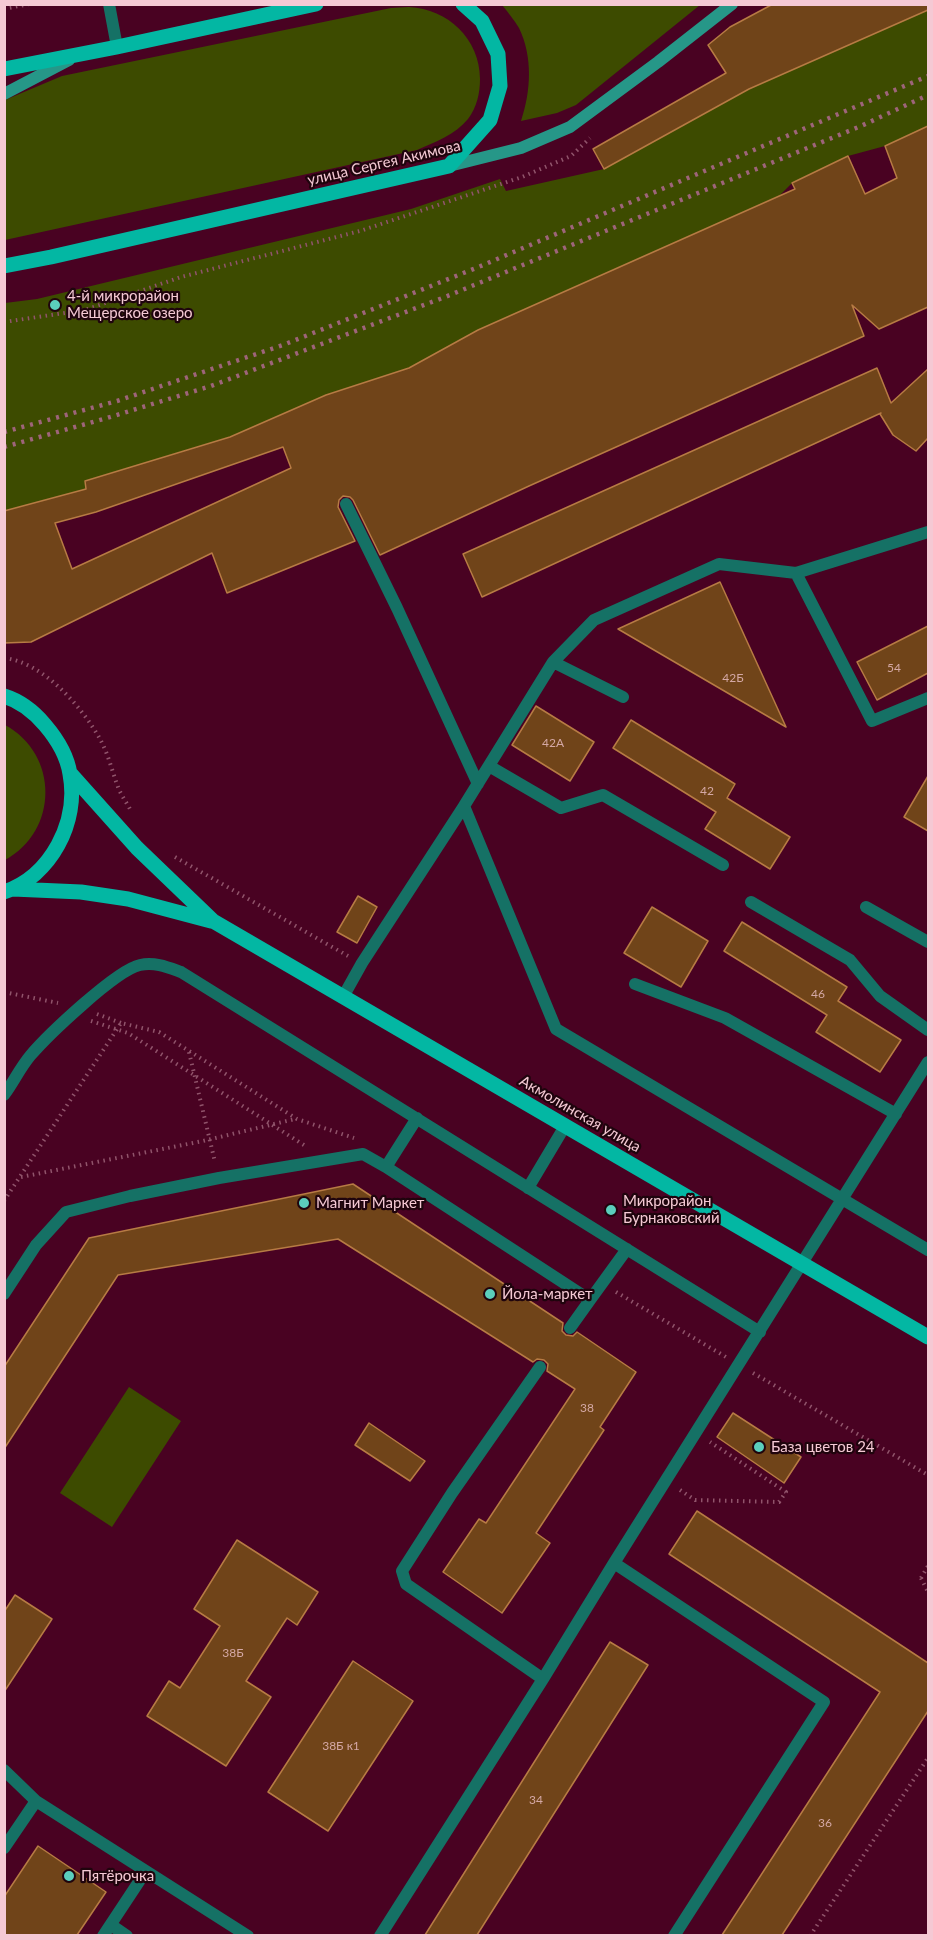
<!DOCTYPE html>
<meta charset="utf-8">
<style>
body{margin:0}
#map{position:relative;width:933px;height:1940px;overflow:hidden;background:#490222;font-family:Lato,sans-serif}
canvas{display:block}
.frame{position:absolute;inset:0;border:6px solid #f5c9d4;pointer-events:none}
</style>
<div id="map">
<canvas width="933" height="1940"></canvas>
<div class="frame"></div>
</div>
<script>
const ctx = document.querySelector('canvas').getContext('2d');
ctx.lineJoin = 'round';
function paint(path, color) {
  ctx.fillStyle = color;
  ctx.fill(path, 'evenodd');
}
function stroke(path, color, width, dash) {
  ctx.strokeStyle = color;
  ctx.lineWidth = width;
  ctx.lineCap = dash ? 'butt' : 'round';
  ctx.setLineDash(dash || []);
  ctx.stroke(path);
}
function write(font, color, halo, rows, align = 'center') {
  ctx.font = font + ' Lato,sans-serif';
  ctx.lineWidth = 4.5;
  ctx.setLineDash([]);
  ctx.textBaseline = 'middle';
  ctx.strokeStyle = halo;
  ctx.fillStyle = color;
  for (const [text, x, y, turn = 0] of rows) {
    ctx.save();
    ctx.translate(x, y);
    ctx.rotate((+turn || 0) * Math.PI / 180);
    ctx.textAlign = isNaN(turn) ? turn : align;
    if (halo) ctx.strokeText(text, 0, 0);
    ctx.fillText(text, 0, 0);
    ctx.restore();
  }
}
paint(new Path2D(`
 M502 5H700L576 105 557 113 521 121C531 91 533 57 519 28 514 20 508 12 502 5Z
 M409 7C448 9 480 39 480 79 480 93 477 107 468 119 455 135 435 142 417 150L5 240V100L62 76 391 8Z
 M928 10V126L885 146 848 156 792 183 779 196 479 330 409 368 326 395 230 437 85 481 86 489 5 511V303L37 299 411 209 500 179 506 191 604 169 749 89Z
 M5 725C59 754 59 831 5 860Z
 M129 1387 181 1421 112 1527 60 1493Z`), '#3d4b00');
const building = new Path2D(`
 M773 4H928V10L749 89 604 169 593 149 726 73 708 45 730 27Z
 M928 126V307L879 329 852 305 864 336 529 486 380 555 353 500 350 497 343 496 339 500 338 507 355 541 227 593 212 553 31 642 4 643V511L86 489 85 481 230 437 326 395 409 368 478 330 795 189 792 183 848 156 865 194 897 178 885 146ZM283 447 291 468 72 569 55 523 96 512Z
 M877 368 891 403 928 369V438L916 451 893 435 880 414 881 413 482 597 463 554Z
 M720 582 786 727 618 629Z
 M928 626V673L877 700 857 662Z
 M536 706 594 742 570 781 512 745Z
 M631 720 735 784 727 798 790 837 770 869 705 829 716 812 613 748Z
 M928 776V831L904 817Z
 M358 896 377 907 357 943 337 932Z
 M652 907 708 941 681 987 624 953Z
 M742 922 847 987 838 1001 901 1040 880 1072 816 1032 827 1015 724 951Z
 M353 1184 563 1323 562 1331 566 1335 573 1336 577 1332 636 1372 600 1427 604 1430 536 1533 550 1543 502 1613 443 1572 479 1519 486 1523 575 1389 547 1371 548 1364 544 1360 537 1359 533 1362 338 1239 118 1275 4 1449V1367L89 1238Z
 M733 1413 801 1457 784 1483 717 1437Z
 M369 1423 425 1461 410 1481 355 1445Z
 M697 1511 928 1663V1711L782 1935H722L880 1692 669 1554Z
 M237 1540 318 1592 297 1625 287 1618 246 1681 271 1697 226 1766 147 1716 169 1681 180 1688 220 1626 194 1609Z
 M15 1595 52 1619 4 1692V1612Z
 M610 1642 648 1665 477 1935H425Z
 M353 1661 413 1701 328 1831 268 1792Z
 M38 1846 106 1892 77 1935H4V1897Z`);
paint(building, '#704419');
stroke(building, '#b77b44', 1.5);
stroke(new Path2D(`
 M4 9 29 4
 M4 322 85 310 181 277 360 231 522 177 571 156 590 138
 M4 658C43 662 82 707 100 739 108 753 112 771 118 787 121 795 127 803 131 811
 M175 857 348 956
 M4 992 58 1003
 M97 1014 121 1023
 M91 1021 128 1033 307 1147
 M189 1052 215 1162
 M21 1177 203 1141 295 1119
 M4 1201 121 1023 159 1032 297 1119 354 1138
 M616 1292 726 1357
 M753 1373 928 1475
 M680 1490 695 1500 779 1502 786 1492 710 1442
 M921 1578 928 1592
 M921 1578 928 1566
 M810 1936 928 1758`), '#90546b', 4, [1.5, 4.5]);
stroke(new Path2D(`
 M109 4 117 47
 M346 504 397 608 478 784
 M928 532 796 573 872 721 928 698
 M553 662 594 620 719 564 796 573
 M623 697 553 662 464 806 556 1029 928 1250
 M489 766 561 808 603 795 723 865
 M751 902 850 960 880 996 928 1030
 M866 907 928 942
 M635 984 725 1018 896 1114
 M343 997 362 963 464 806
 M4 1095C13 1083 20 1068 30 1056 47 1036 116 970 140 965 155 962 167 967 181 972L760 1332
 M386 1167 417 1118
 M528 1188 565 1126
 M4 1294 36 1245 66 1212 130 1196 219 1178 363 1154 386 1167 590 1300 627 1249
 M570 1328 590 1300
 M540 1367 452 1493 402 1571 406 1584 543 1679
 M614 1563 824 1702 674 1936
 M4 1770 36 1801 248 1936
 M4 1848 36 1801
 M111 1925 127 1936
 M103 1936 146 1871
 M380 1936 543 1679 614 1563 928 1062`), '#157165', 12);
stroke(new Path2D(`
 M4 94 69 60
 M449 166 521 148 570 127 658 62 732 4`), '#269788', 12);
stroke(new Path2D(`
 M4 69 117 47 316 4
 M4 266 51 257 449 166 490 120 500 86 498 54 482 21 463 4
 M4 696C20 701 35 713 45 725 57 739 67 755 70 774 79 822 51 876 4 892
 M70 773 137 848 213 921 928 1337
 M13 889 81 892 128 899 211 921`), '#03b7a3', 15);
stroke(new Path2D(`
 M4 432 117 401 283 345 476 268 928 76
 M4 447 107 418 211 386 445 297 861 126 928 95`), '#9e647a', 4.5, [3, 6]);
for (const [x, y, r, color] of [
 [55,305,6,"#5bcebc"],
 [304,1203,6,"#5bcebc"],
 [611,1210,6,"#5bcebc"],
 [490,1294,6,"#5bcebc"],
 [759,1447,6,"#5bcebc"],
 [69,1876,6,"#5bcebc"]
]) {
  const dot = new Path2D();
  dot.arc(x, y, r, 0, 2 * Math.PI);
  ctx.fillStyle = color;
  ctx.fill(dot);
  stroke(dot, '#1f040d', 2);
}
write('12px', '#d4a8a5', null, [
 ["54",894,668],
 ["42Б",733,678],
 ["42А",553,743],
 ["42",707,791],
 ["46",818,994],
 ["38",587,1408],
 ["38Б",233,1653],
 ["38Б к1",341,1746],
 ["34",536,1800],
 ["36",825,1823]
]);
write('15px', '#f5c9d4', '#1f040d', [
 ["улица Сергея Акимова",384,163,-13],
 ["Акмолинская улица",580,1114,30]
]);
write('15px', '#f5c9d4', '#1f040d', [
 ["4-й микрорайон",67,296],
 ["Мещерское озеро",67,313],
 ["Микрорайон",623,1201],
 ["Бурнаковский",623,1218],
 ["Магнит Маркет",316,1203],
 ["Йола-маркет",502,1294],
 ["База цветов 24",771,1447],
 ["Пятёрочка",81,1876]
], 'left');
</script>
